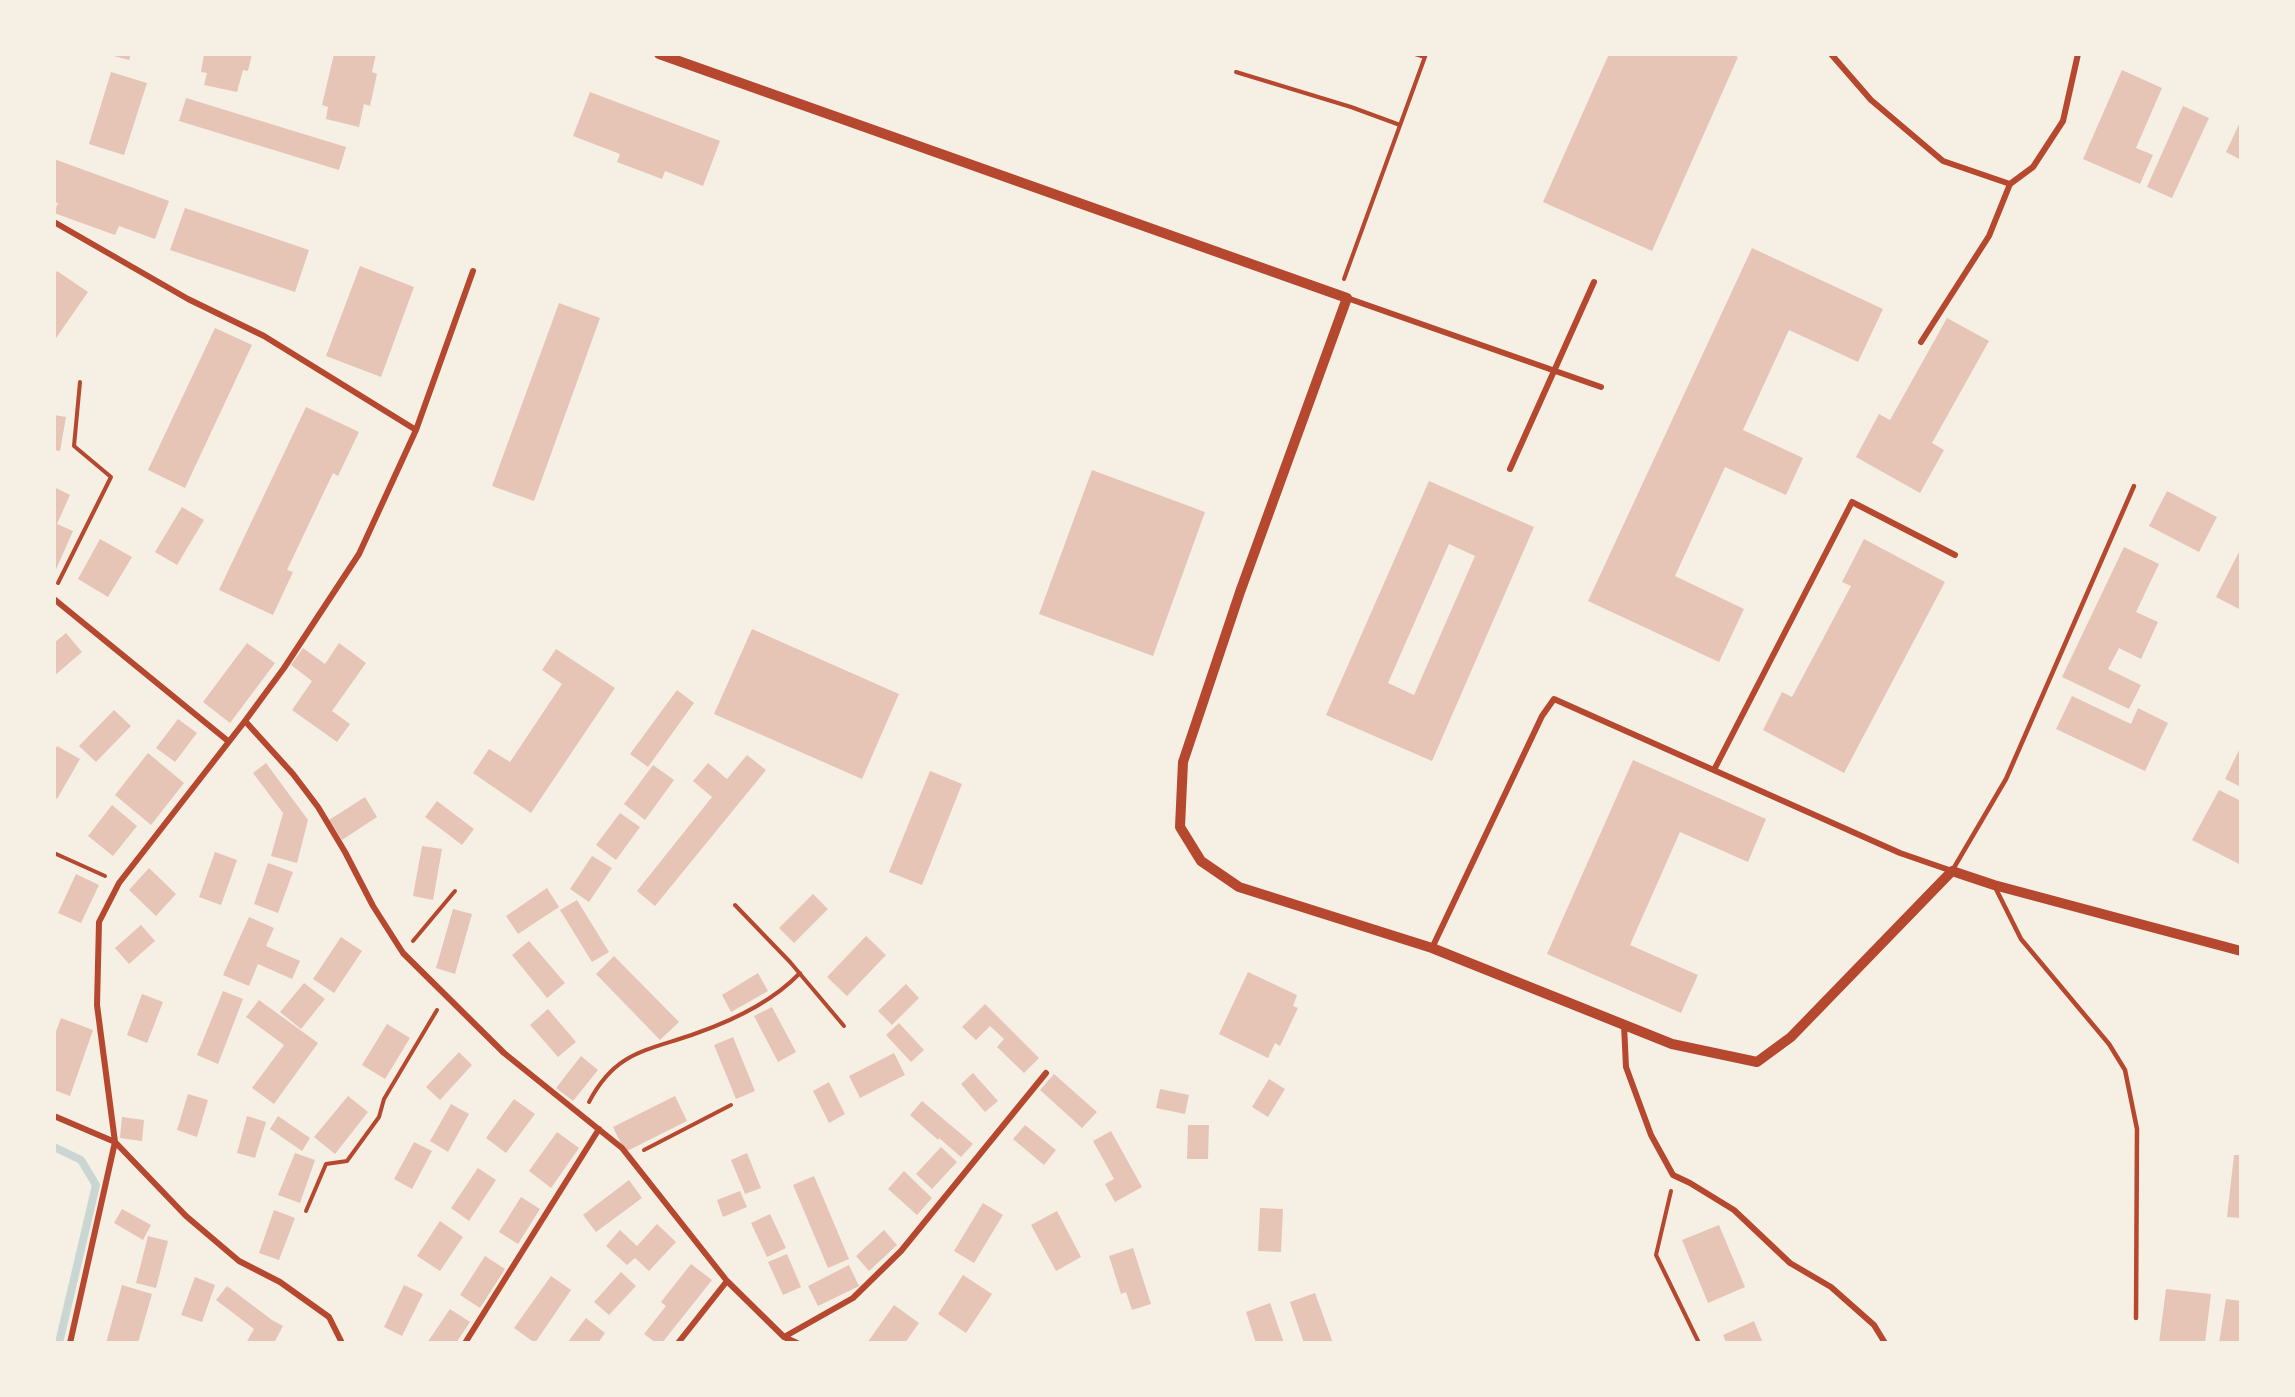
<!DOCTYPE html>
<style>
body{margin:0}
#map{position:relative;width:2295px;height:1397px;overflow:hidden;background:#f6efe4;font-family:"Space Grotesk",sans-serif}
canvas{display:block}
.frame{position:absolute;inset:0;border:56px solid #f6efe4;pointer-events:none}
</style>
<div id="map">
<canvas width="2295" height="1397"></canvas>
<div class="frame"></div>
</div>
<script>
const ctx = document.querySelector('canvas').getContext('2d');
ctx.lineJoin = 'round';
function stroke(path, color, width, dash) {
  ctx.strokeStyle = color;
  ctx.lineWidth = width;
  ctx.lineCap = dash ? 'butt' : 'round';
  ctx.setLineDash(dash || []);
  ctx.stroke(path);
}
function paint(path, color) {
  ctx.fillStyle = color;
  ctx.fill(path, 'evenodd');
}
stroke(new Path2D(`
 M54 1147 81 1160 96 1185 59 1343`), '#c9d6d2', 8);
paint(new Path2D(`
 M106 54H131L129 60Z
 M204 54H252L248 71 243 70 237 92 204 85 207 73 201 72Z
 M334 54H376L372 72 377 74 370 106 364 104 359 127 326 119 328 107 322 105Z
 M1609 54H1731L1738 57 1652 251 1543 202Z
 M2122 70 2162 88 2136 148 2153 155 2140 184 2083 159Z
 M111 72 147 83 124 155 89 144Z
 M590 92 720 141 703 186 665 171 662 179 617 162 620 154 573 136Z
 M186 98 346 147 339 170 179 121Z
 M2183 106 2209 118 2172 198 2147 187Z
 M2241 120V160L2226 152Z
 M54 159 169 201 155 239 119 226 115 235 54 213 58 203 54 202Z
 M185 208 309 250 295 292 170 250Z
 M1752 248 1883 309 1858 362 1789 330 1743 430 1803 458 1786 495 1725 467 1675 576 1744 609 1719 662 1588 601Z
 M360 266 414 287 381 377 326 356Z
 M57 271 88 292 54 341V276Z
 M559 303 600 318 534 501 492 486Z
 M1947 318 1989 341 1932 443 1944 450 1920 493 1856 457 1879 414 1890 420Z
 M215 328 252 345 185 488 148 470Z
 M306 407 359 432 338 476 333 473 287 570 293 572 273 615 219 590Z
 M54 415 66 417 60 451 54 450Z
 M1092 470 1205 512 1153 656 1039 614Z
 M1429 481 1534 527 1432 761 1326 715ZM1449 544 1475 556 1414 695 1388 683Z
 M54 487 70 495 57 524 73 531 54 574Z
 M2167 491 2217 517 2199 552 2149 526Z
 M182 507 204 520 177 565 155 552Z
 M100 539 132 557 108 597 78 579Z
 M1864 539 1945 582 1844 773 1763 730 1782 692 1792 697 1851 586 1842 582Z
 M2124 547 2159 564 2136 612 2158 622 2141 659 2119 648 2108 669 2141 685 2129 709 2062 677Z
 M2241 548V610L2216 597Z
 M752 629 899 694 862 779 714 714Z
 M66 633 82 652 54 676V643Z
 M247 643 275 663 230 723 203 702Z
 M339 643 366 663 332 711 350 724 337 742 292 710 312 681 291 665 303 648 325 664Z
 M556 649 615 688 531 813 473 773 489 749 510 762 562 684 542 670Z
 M677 690 694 703 648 767 630 754Z
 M2072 696 2131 724 2138 708 2168 723 2145 771 2056 729Z
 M114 710 131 726 96 762 79 746Z
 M178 719 197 733 175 762 156 748Z
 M57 746 80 759 57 799 54 797V752Z
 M2241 746V787L2225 779Z
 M148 753 184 783 151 825 115 795Z
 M747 755 766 770 655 906 637 891 712 797 693 781 708 763 727 779Z
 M1633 760 1766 819 1748 862 1680 832 1630 945 1698 975 1681 1013 1547 954Z
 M266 763 308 820 297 863 271 856 283 813 253 773Z
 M653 765 674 780 645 820 624 804Z
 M930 771 962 784 922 885 889 872Z
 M2219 790 2241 801V865L2192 840Z
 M365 797 377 817 342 840 329 820Z
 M437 801 474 829 462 845 425 817Z
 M112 805 137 826 113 856 88 836Z
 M620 813 640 827 616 860 596 845Z
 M422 846 442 849 433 900 413 896Z
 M215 852 237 860 221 905 199 897Z
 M592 856 612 868 589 902 570 889Z
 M268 863 293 872 278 913 254 904Z
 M149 868 176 894 156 916 129 890Z
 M76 874 99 885 81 923 58 913Z
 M547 888 559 907 518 934 506 916Z
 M813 894 828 909 794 943 779 928Z
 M577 900 609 952 592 962 560 910Z
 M453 909 472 914 455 974 436 968Z
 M249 917 274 928 266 946 300 961 292 979 258 964 249 986 223 975Z
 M141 925 155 941 129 964 115 948Z
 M866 936 886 955 847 996 827 977Z
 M341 937 362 951 334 993 313 979Z
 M529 941 565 983 547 998 512 955Z
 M614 956 679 1022 660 1040 596 974Z
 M1248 972 1297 995 1293 1006 1298 1008 1280 1046 1275 1043 1268 1058 1219 1034Z
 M758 973 768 991 731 1012 722 995Z
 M304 983 325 999 301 1029 280 1012Z
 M906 984 919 998 892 1025 878 1011Z
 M223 991 243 999 218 1064 197 1055Z
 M142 994 163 1002 147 1043 127 1035Z
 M259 1000 318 1043 274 1104 252 1088 284 1045 246 1017Z
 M985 1004 1039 1058 1024 1073 997 1047 1004 1039 990 1026 976 1040 962 1027Z
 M772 1007 796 1052 778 1062 754 1016Z
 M548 1009 576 1042 558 1057 530 1025Z
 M61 1018 93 1030 70 1096 54 1090V1037Z
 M899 1023 924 1050 911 1062 886 1035Z
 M387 1024 410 1038 385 1079 362 1065Z
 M733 1037 755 1091 736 1099 714 1045Z
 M459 1052 472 1065 440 1100 426 1087Z
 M894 1053 905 1075 860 1098 849 1076Z
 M581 1056 598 1070 573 1101 556 1088Z
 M973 1073 998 1101 985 1112 961 1084Z
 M1054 1074 1097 1112 1082 1128 1040 1090Z
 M1269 1079 1285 1089 1268 1117 1252 1107Z
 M829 1082 845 1114 829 1123 813 1091Z
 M1160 1089 1189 1095 1185 1114 1156 1108Z
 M188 1094 208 1100 197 1137 177 1130Z
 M348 1096 368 1112 335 1154 314 1137Z
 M675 1096 687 1121 625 1152 613 1127Z
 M514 1099 535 1114 506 1153 486 1138Z
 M922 1101 973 1144 961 1157 939 1138 938 1140 910 1115Z
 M451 1104 469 1114 448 1152 430 1141Z
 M247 1116 266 1122 255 1158 237 1153Z
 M278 1116 310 1138 302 1151 270 1129Z
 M122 1117 144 1120 142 1141 120 1138Z
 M1025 1125 1056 1150 1044 1165 1013 1139Z
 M1188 1125H1209L1208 1159H1187Z
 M1111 1131 1142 1187 1115 1202 1105 1184 1114 1179 1093 1141Z
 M557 1132 579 1148 551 1188 529 1171Z
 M414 1142 432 1151 412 1189 394 1179Z
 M941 1147 957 1162 932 1189 916 1174Z
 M295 1153 315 1160 300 1203 278 1195Z
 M747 1153 761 1188 745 1194 731 1160Z
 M2234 1155H2241V1218L2227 1217Z
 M478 1168 496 1180 469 1221 451 1208Z
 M904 1171 932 1198 917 1215 888 1189Z
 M814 1176 849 1259 828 1268 793 1185Z
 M629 1180 642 1198 596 1232 583 1215Z
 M740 1191 747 1207 723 1217 717 1200Z
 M521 1197 540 1209 518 1244 499 1232Z
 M983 1203 1003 1215 974 1263 954 1251Z
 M1260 1208 1283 1209 1281 1252 1258 1251Z
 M122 1209 151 1225 143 1240 114 1223Z
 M274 1210 295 1218 279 1260 259 1253Z
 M1057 1211 1081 1257 1056 1271 1031 1225Z
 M770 1214 786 1248 767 1257 751 1223Z
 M440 1221 463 1237 440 1271 417 1256Z
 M657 1224 676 1242 649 1271 635 1258 627 1265 606 1246 620 1230 637 1246Z
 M1719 1225 1745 1287 1708 1303 1682 1240Z
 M884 1230 897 1245 869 1271 856 1256Z
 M148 1236 168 1241 156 1288 136 1283Z
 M1133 1248 1151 1304 1132 1310 1126 1292 1121 1294 1109 1256Z
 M787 1254 801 1287 783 1295 768 1262Z
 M485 1256 505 1269 480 1308 460 1295Z
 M691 1264 712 1280 662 1343H656L644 1334 666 1306 661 1302Z
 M849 1265 859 1286 818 1306 808 1286Z
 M621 1272 636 1286 609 1315 594 1302Z
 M963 1275 992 1294 966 1333 938 1314Z
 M551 1276 571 1290 535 1343 514 1328Z
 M195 1277 215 1285 202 1322 181 1315Z
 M122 1285 152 1294 138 1343H106Z
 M404 1285 423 1294 402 1336 384 1327Z
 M227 1286 272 1320 283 1326 274 1343H246L254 1329 216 1300Z
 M2166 1289 2211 1294 2205 1343H2159Z
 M1315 1293 1333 1343H1304L1290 1302Z
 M2226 1299 2241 1301V1343H2219Z
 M1270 1303 1284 1343H1256L1246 1312Z
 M894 1305 919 1323 905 1343H867Z
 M450 1309 470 1322 456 1343H427Z
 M586 1318 605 1333 598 1343H567Z
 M1754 1321 1763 1343H1726L1723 1335Z`), '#e6c5b7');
stroke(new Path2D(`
 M1415 54 1425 57
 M1236 72 1351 107 1400 125
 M1344 279 1426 54
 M58 583 111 477 74 446 80 382
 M54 853 105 876
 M735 905 790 962 844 1026
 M413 941 455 891
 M589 1102C616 1050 648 1051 697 1033 734 1020 773 1001 800 973
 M644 1150 731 1105
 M1671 1191 1656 1255 1699 1343
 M306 1211 326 1164 347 1161 379 1117 384 1099 437 1010`), '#b5482f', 4);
stroke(new Path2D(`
 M1952 871 2006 779 2134 486
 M1995 887 2021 939 2109 1044 2125 1070 2137 1129 2136 1318`), '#b5482f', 4.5);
stroke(new Path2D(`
 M1831 54 1871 100 1943 161 2010 184 2033 167 2063 121 2078 54
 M54 222 188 299 264 336 416 430
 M1347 298 1601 387
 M1921 342 1989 236 2010 184
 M1510 469 1594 282
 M54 599 228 741
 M245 721 293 774 318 807 345 852 373 906 403 953 504 1053 622 1148 727 1281 784 1337
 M1714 770 1852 502 1955 555
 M1432 948 1542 716 1554 699 1900 853 1952 871
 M1624 1025 1626 1067 1651 1135 1673 1175 1690 1183 1734 1210 1790 1263 1831 1287 1874 1325 1885 1343
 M54 1116 115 1142 97 1005 99 922 119 883 245 721 284 668 359 554 416 430 473 271
 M70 1343 115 1142 186 1216 239 1261 280 1282 329 1317 342 1343
 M465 1343 599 1129
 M678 1343 727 1281
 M797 1343 784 1337 853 1298 901 1251 1046 1073`), '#b5482f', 6);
stroke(new Path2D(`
 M659 54 1347 298 1240 592 1183 762 1180 827 1201 861 1239 887 1432 948 1672 1044 1757 1062 1791 1037 1952 871 1994 885 2241 951`), '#b5482f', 10);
</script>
